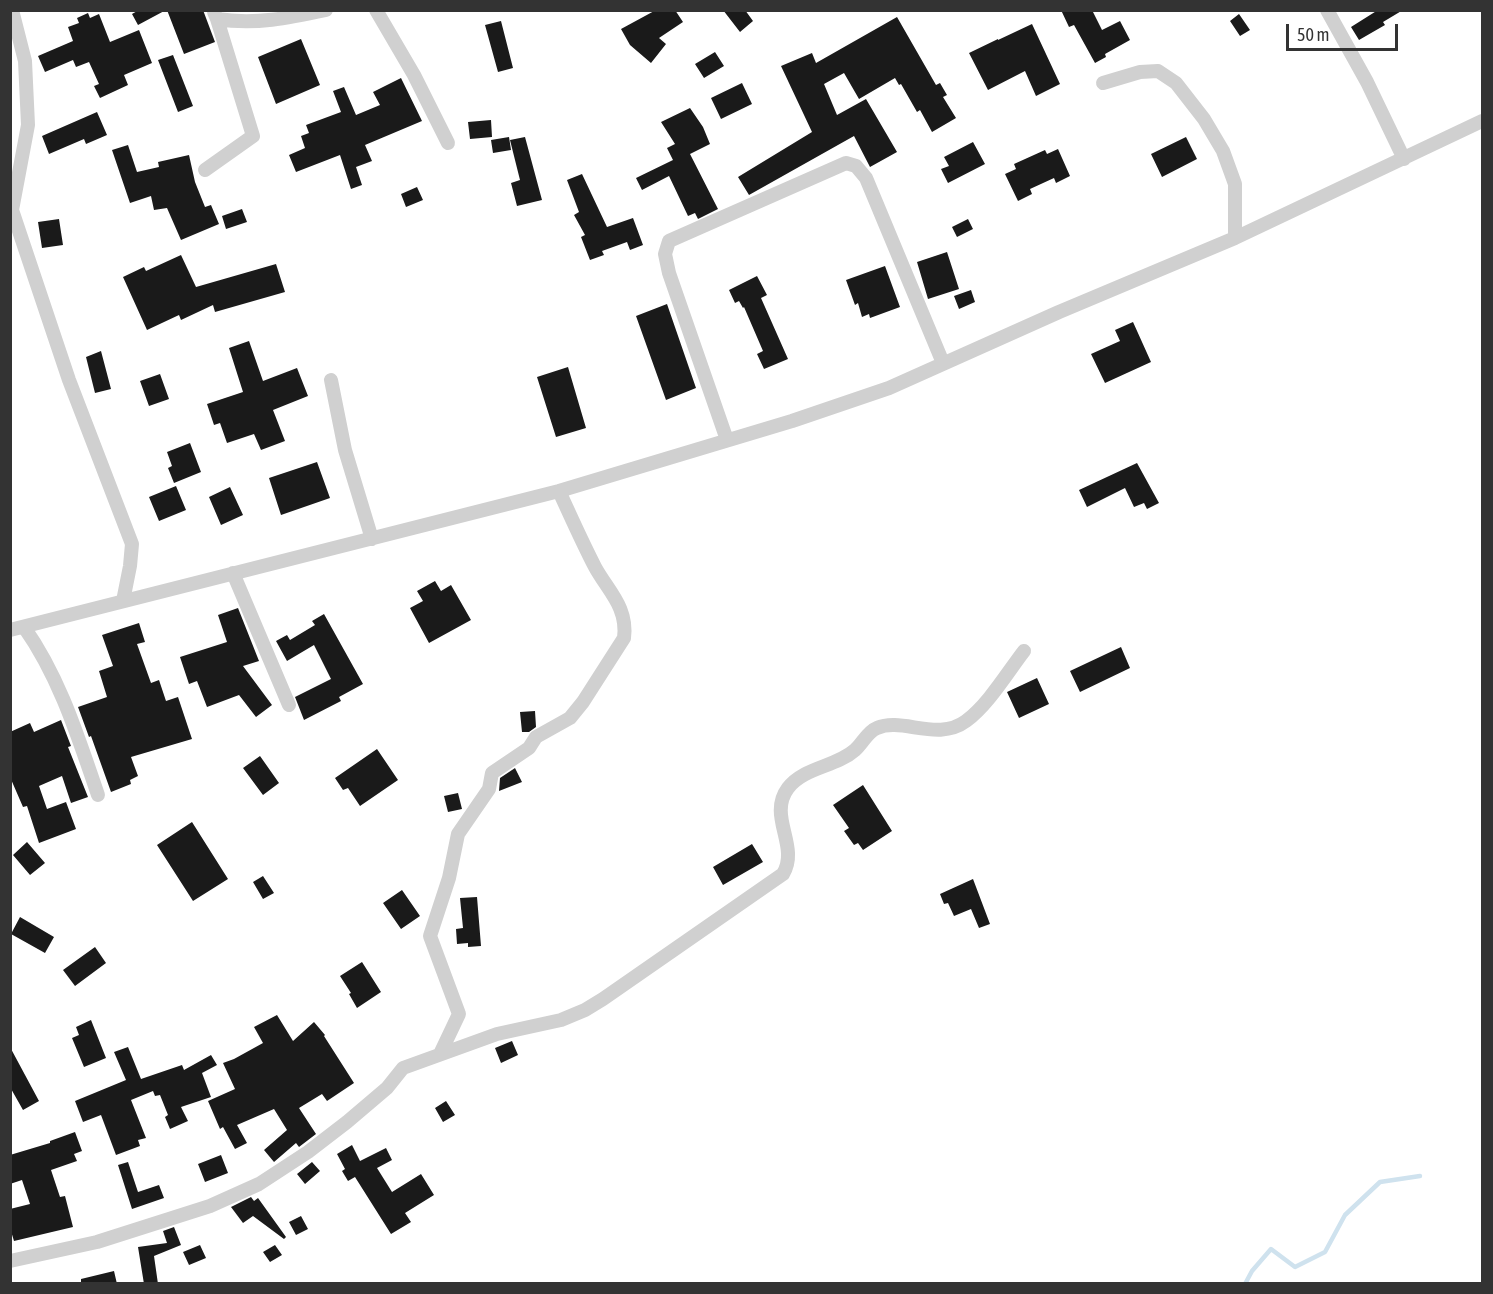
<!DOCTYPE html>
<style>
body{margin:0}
#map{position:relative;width:1493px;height:1294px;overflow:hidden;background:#fff;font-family:"Asap Condensed",sans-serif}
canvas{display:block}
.frame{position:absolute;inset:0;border:12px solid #333;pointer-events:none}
.scale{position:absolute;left:1286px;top:24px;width:112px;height:27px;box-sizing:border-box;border:3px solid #333;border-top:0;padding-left:8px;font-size:18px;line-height:21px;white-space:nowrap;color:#333;-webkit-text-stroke:4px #fff;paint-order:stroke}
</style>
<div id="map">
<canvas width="1493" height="1294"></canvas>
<div class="frame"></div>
<div class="scale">50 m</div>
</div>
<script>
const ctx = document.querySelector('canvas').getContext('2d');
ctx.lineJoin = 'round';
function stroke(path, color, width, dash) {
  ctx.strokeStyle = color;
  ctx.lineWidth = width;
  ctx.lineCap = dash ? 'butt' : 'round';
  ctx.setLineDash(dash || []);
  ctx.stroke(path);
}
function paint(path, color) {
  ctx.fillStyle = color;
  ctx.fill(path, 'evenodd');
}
stroke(new Path2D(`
 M1245 1284 1252 1271 1271 1249 1295 1267 1325 1252 1345 1215 1380 1182 1420 1176`), '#cfe2ee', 4.5);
paint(new Path2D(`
 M139 10H166L138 25 132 14Z
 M167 10H203L215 42 184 54Z
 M656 10H675L683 22 659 38 666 44 651 63 630 45 621 29Z
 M723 10H745L753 21 740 32Z
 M1061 10H1092L1102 30 1120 21 1130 40 1105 54 1106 57 1095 63 1074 25 1069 27Z
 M1378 10H1403L1383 22 1385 25 1359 40 1351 27Z
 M88 13 90 18 99 14 110 42 139 30 152 63 124 75 128 85 100 98 94 86 99 84 89 62 76 67 73 60 45 72 38 56 73 41 68 27 79 23 77 18Z
 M1239 14 1250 30 1240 36 1230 21Z
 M897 17 936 85 940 83 947 95 943 97 956 118 932 132 920 110 917 112 901 84 899 85 895 78 859 99 844 73 824 84 837 115 866 99 897 152 870 167 854 136 749 195 738 177 812 132 781 66 812 53 816 63Z
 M501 21 513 68 498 72 485 25Z
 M1032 24 1060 84 1036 96 1025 71 988 90 969 53 998 39V40Z
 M301 39 320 85 276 104 258 57Z
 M715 52 724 66 704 78 695 64Z
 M173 55 193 106 178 112 158 60Z
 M401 78 422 121 365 145 372 161 356 167 362 185 351 189 340 155 296 172 289 155 305 148 301 136 309 133 306 125 341 112 333 91 344 87 356 115 380 105 373 92Z
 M742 83 752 104 721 119 711 98Z
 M690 108 703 127 710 144 690 154 718 209 698 219 695 213 688 216 669 176 642 190 636 178 673 160 667 148 675 144 661 122Z
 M97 112 107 135 86 144 84 139 49 154 42 136Z
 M491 120 492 137 470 139 468 122Z
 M509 137 511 150 493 153 491 140Z
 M525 137 542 200 517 206 511 183 520 180 510 140Z
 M1186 137 1197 159 1162 177 1151 154Z
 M973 142 985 164 948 183 941 169 949 166 944 157Z
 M128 145 137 172 159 167 158 162 189 155 195 182 205 207 211 205 219 224 181 240 167 208 154 210 151 196 130 203 112 150Z
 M1058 149 1070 176 1056 183 1054 178 1030 189 1032 194 1018 201 1005 174 1016 169 1014 164 1045 150 1047 154Z
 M582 174 607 227 633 218 643 245 630 250 627 242 602 251 604 255 590 260 581 237 585 235 574 215 579 212 567 180Z
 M417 187 423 200 406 207 401 194Z
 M242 209 247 222 226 229 222 216Z
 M59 219 63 245 42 248 38 222Z
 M968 219 973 229 957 237 952 227Z
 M947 252 959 289 928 299 917 262Z
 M181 255 196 287 276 264 285 292 215 312 213 305 181 320 179 315 147 330 123 277 144 267 146 271Z
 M885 266 900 307 870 318 869 314 862 317 858 303 855 305 846 280Z
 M757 276 767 295 761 298 788 359 764 369 757 354 763 351 744 307 743 308 739 301 735 303 729 290Z
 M971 290 975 302 959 309 954 296Z
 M667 304 696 388 666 400 636 316Z
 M1133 322 1151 362 1105 383 1091 354 1120 341 1115 330Z
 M249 341 263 381 297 368 308 396 273 410 285 441 261 450 254 434 227 443 220 423 214 425 207 404 243 392 229 348Z
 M101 351 111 389 95 393 86 357Z
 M568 367 586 428 556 437 537 377Z
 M160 374 169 399 149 406 140 381Z
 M190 443 201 472 174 483 168 468 172 466 167 452Z
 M317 462 330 498 281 515 269 478Z
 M1137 463 1159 503 1147 509 1144 503 1134 507 1125 488 1087 507 1079 490Z
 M176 486 186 510 159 521 149 497Z
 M230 487 243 515 221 525 209 497Z
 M435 581 441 591 451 585 471 620 429 643 410 608 423 601 417 591Z
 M238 608 259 661 243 666 272 705 256 717 239 695 207 707 197 681 189 684 180 657 227 642 218 615Z
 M324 614 363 684 339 697 341 701 304 720 295 697 331 679 314 645 287 661 276 641 287 635 290 640 315 625 312 621Z
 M139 623 145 642 137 644 151 683 159 680 166 701 178 697 192 739 131 757 138 776 130 780 131 784 111 792 91 736 89 737 78 707 107 697 99 671 113 666 102 635Z
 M1121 647 1130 668 1080 692 1070 671Z
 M1037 678 1049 704 1019 718 1007 692Z
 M535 711 536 727 529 732H522L520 712Z
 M61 720 71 746 68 747 88 797 71 803 62 776 39 786 47 809 66 802 76 829 39 843 27 806 23 807 10 777V732L30 723 34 732Z
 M377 749 398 780 360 806 348 788 343 790 335 778Z
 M260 756 279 783 263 795 243 768Z
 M515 768 522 782 499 791 500 778Z
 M863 785 892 831 863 850 858 843 854 845 844 831 849 828 833 805Z
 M458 793 462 809 448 812 444 796Z
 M192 822 228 879 193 901 157 845Z
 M27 842 45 863 30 875 13 855Z
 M752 844 763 862 723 885 713 867Z
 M263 876 274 893 263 899 253 882Z
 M973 879 990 924 979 928 971 909 954 916 948 903 944 904 940 894Z
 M402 890 420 916 401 929 383 903Z
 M477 897 481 946 468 947V943L457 944 456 929 463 928 460 898Z
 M20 917 54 937 45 953 11 934Z
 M95 947 106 963 75 986 63 970Z
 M362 962 381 992 357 1008 349 994 351 993 340 976Z
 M277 1015 293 1041 314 1022 325 1035 324 1036 354 1083 327 1101 322 1094 299 1108 316 1134 299 1147 296 1143 274 1162 264 1150 287 1130 274 1109 237 1125 247 1143 235 1149 223 1127 220 1129 208 1101 235 1089 223 1063 234 1059 263 1043 254 1027Z
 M91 1020 106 1058 84 1067 72 1038 79 1035 76 1027Z
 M512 1041 518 1055 501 1063 495 1048Z
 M10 1047 39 1101 23 1110 10 1087Z
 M128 1047 141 1079 182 1065 184 1070 211 1055 217 1065 202 1073 211 1097 181 1107 188 1121 170 1129 165 1117 168 1115 160 1095 155 1096 153 1091 131 1100 146 1138 138 1140 140 1146 116 1155 101 1115 83 1122 75 1101 126 1080 114 1052Z
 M446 1101 455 1115 443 1122 435 1108Z
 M75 1132 82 1151 74 1154 77 1161 51 1170 60 1197 65 1196 73 1227 14 1241 10 1228V1209L30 1204 22 1180 10 1184V1155L50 1143V1141Z
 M352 1145 360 1161 386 1148 392 1160 377 1168 392 1192 421 1174 434 1195 405 1213 411 1222 391 1234 355 1177 348 1181 342 1171 345 1169 337 1154Z
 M221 1155 228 1173 205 1182 198 1164Z
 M128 1162 138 1192 159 1185 164 1198 132 1209 118 1165Z
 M312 1162 320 1171 305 1184 297 1174Z
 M251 1197 254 1201 258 1198 286 1237 284 1239 253 1216 243 1223 231 1207Z
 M301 1216 308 1229 296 1235 289 1222Z
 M174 1227 181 1245 154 1256 158 1284H144L138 1247 167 1243 163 1231Z
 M200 1245 206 1258 189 1265 183 1252Z
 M275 1245 282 1255 270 1262 263 1252Z
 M114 1271 117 1284H81V1279Z`), '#1a1a1a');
stroke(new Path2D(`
 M12 10 25 61 28 125 12 210 69 380 132 544 130 566 123 601
 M376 10 414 75 448 143
 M1327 10 1367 82 1404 159
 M214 12 217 19C255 25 289 18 326 10
 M1103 83 1140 72 1158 71 1176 83 1204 119 1223 151 1235 184V238
 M205 170 253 136 217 19
 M331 380 345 450 372 539
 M727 440 669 273 665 254 669 241 846 163 856 166 866 178 943 363
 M233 573 289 705
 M24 627C60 678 78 737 98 795
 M10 630 559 491 792 421 889 388 1059 312 1235 238 1482 121
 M440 1054 459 1014 430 936 449 878 458 834 489 789 492 773 529 748 536 737 570 718 583 702 624 638C628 607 608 591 595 567 582 542 571 517 559 491
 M10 1261 97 1242 210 1206 259 1184 308 1152 347 1122 387 1088 403 1068 497 1034 561 1020 585 1010 603 999 783 874C800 846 767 816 788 788 804 767 836 767 855 750 863 743 867 732 877 728 902 717 938 742 966 721 988 705 1007 673 1024 651`), '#d0d0d0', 14);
</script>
